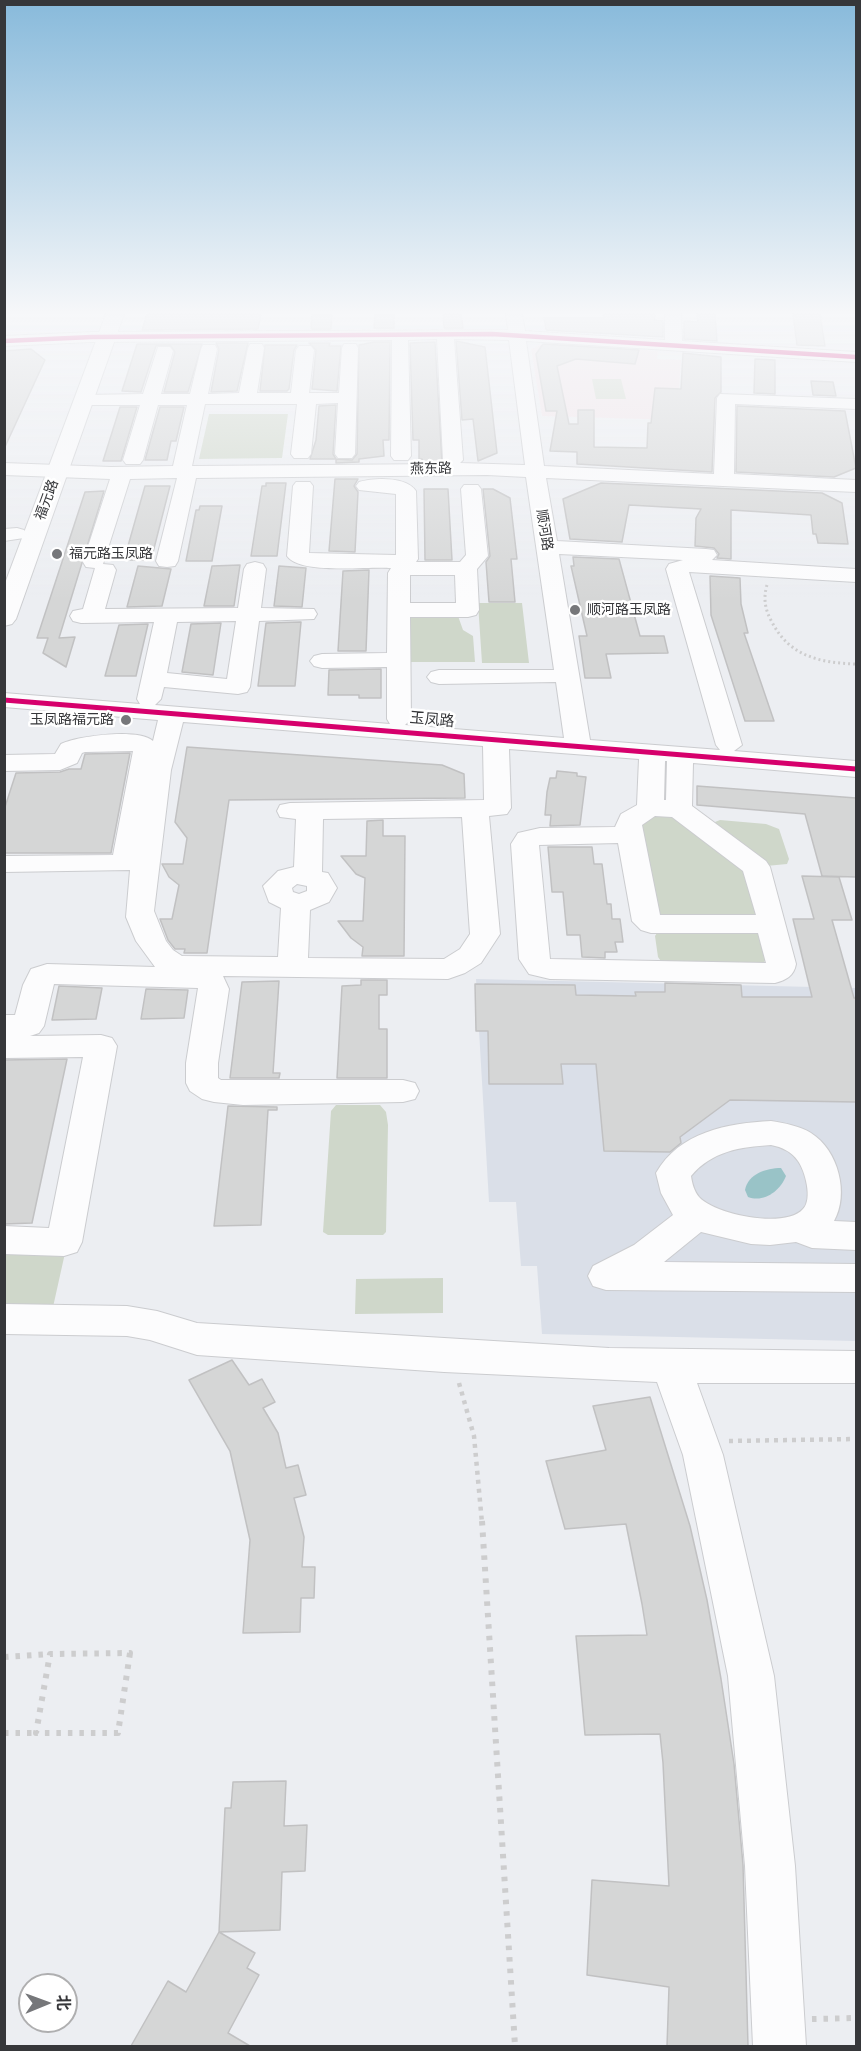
<!DOCTYPE html>
<meta charset="utf-8">
<style>
body{margin:0}
#map{position:relative;width:861px;height:2051px;overflow:hidden;background:#eceef2;font-family:"PT Sans Narrow","Noto Sans SC",sans-serif}
canvas{display:block}
.frame{position:absolute;inset:0;border:6px solid #36373a;pointer-events:none}
.north{position:absolute;left:18px;top:1973px;width:60px;height:60px;box-sizing:border-box;background:#fff;border:2px solid #afafb0;border-radius:50%;rotate:89deg;font-size:16px;font-weight:700;line-height:24px;text-align:center;color:#36373a}
.north::after{content:'';display:block;margin:auto;width:21px;height:27px;background:#76777a;clip-path:polygon(50% 0,100% 100%,50% 72%,0 100%)}
</style>
<div id="map">
<canvas width="861" height="2051"></canvas>
<div class="frame"></div>
<div class="north">北</div>
</div>
<script>
const ctx = document.querySelector('canvas').getContext('2d');
ctx.lineJoin = 'round';
function paint(path, color) {
  ctx.fillStyle = color;
  ctx.fill(path, 'evenodd');
}
function stroke(path, color, width, dash) {
  ctx.strokeStyle = color;
  ctx.lineWidth = width;
  ctx.lineCap = dash ? 'butt' : 'round';
  ctx.setLineDash(dash || []);
  ctx.stroke(path);
}
function write(font, color, halo, rows, align = 'center') {
  ctx.font = font + ' "PT Sans Narrow","Noto Sans SC",sans-serif';
  ctx.lineWidth = 5;
  ctx.setLineDash([]);
  ctx.textBaseline = 'middle';
  ctx.strokeStyle = halo;
  ctx.fillStyle = color;
  for (const [text, x, y, turn = 0] of rows) {
    ctx.save();
    ctx.translate(x, y);
    ctx.rotate((+turn || 0) * Math.PI / 180);
    ctx.textAlign = isNaN(turn) ? turn : align;
    if (halo) ctx.strokeText(text, 0, 0);
    ctx.fillText(text, 0, 0);
    ctx.restore();
  }
}
paint(new Path2D(`
 M476 979 856 988V1341L542 1334 537 1266H521L516 1202H489Z`), '#dadfe8');
paint(new Path2D(`
 M547 342 658 351 657 359 681 360 677 420 542 416 531 349Z`), '#f2e4e9');
paint(new Path2D(`
 M592 379H621L626 399H596Z
 M209 414H288L282 458 199 459Z
 M478 603H522L529 663H482Z
 M410 616H458L463 630 473 636 475 662H411Z
 M652 815 673 817 745 864 759 915 660 919 637 821Z
 M720 820 766 824 779 829 789 859 787 864 766 866 716 828 715 822Z
 M659 930 756 932 764 938 768 958 763 963 663 964 658 957 655 936Z
 M336 1105H380L386 1112 388 1125 386 1232 383 1235H328L323 1232 331 1111Z
 M5 1252 65 1253 53 1307H5Z
 M443 1278V1313L355 1314 356 1279Z`), '#cfd7ca');
paint(new Path2D(`
 M781 1168 786 1176C780 1191 764 1203 748 1197L745 1190C748 1174 766 1168 781 1168Z`), '#99c3c7');
const building = new Path2D(`
 M147 314H261L258 329 142 330Z
 M443 314H461L463 328H444Z
 M603 314H655L654 320 663 321V337L546 330 544 318H604Z
 M697 314H715L717 341 684 339V321L698 322Z
 M793 314H820L825 346 797 345Z
 M312 315H332L331 329H311Z
 M375 315H394V328H374Z
 M456 341 485 347 497 453 478 461 473 419 462 420Z
 M374 342H390L389 440H383L384 456 359 459V462L336 463V459L352 460 357 454 359 345Z
 M435 342 442 462H423L422 459H419V440H413L410 343Z
 M216 343H248L237 391 211 392 219 349Z
 M309 343H330L329 346H341L337 391 312 389 316 350Z
 M137 344H202L188 392H164L175 352 170 345 156 346 141 392 122 391Z
 M543 344 639 350 635 364 576 359 557 366 569 424H578V410H594V447L647 448 648 423H651L655 388 681 389 683 353 721 357V392L715 398 712 472 577 464V452L550 451 557 411H546L536 354Z
 M265 345H297L294 350 289 389 287 391H260Z
 M31 349 45 360 4 449V351Z
 M755 359 775 360V394L754 393Z
 M811 381 833 382 836 396 813 395Z
 M336 405 333 454 336 459H310L316 440 319 406Z
 M737 406 845 411 856 468 834 477 736 472Z
 M120 407H137L121 461H103Z
 M160 407H184L176 441H171L167 460H145Z
 M335 479H358L354 486 358 492 355 552 329 551Z
 M266 483H286L277 556H251L262 486H266Z
 M601 483 822 493 842 503 848 544 818 543 816 534H813L811 515 731 510V559L717 558 719 554 714 548 695 546 696 518 701 509 629 505 622 542 570 539 563 499Z
 M145 486H170L151 560H124Z
 M424 489H448L452 560H425Z
 M483 489H493L510 498 517 559H511L515 602H489L486 562 490 556Z
 M104 491 59 638 75 637 66 667 43 653 48 638H37L85 492Z
 M200 506H222L212 561H186L196 510H199Z
 M573 557 619 559 640 636H664L668 653 606 654 611 678H585L579 636H587L571 566H574Z
 M240 565 234 606H204L212 566Z
 M138 566 171 569 162 606 127 607Z
 M279 566 306 568 302 607 274 606Z
 M369 570 366 651H338L343 571Z
 M710 576 740 578 741 604 748 633H744L774 721H745L711 615Z
 M301 622 295 686H258L266 623Z
 M221 623 213 675 182 672 191 624Z
 M148 624 136 676H105L119 625Z
 M381 669V698H359V695H328L329 670Z
 M187 747 442 765 464 774 465 798 229 800 207 953H184L185 949H175L168 940 160 919H172L179 885 169 877 162 864H183L187 838 175 822Z
 M130 753 111 853H4V810L16 773 60 772 69 769H81L85 754Z
 M557 771 577 773V776L586 777 580 825 550 826 551 815H545L547 792 550 778H556Z
 M697 786 856 798V877L822 876 805 814 697 805Z
 M383 820V836H405L404 956H362L363 947 351 938 338 921H363L365 878 356 874 341 856H366L367 821Z
 M548 847H592L594 864H602L607 904H611L612 919H620L623 942H615L617 952H605V958L582 957 580 935H567L563 892H552Z
 M802 876 839 877 852 920H832L854 998H856V1102L730 1100 680 1137 681 1143 670 1152 604 1151 596 1064H561L563 1084H489L488 1031H476L475 984 575 985 576 995 636 996 635 992H665V983L741 985 742 997H812L793 919H814Z
 M361 980H387V995H379V1029H387V1078H337L342 986 361 985Z
 M279 981 273 1073H280L279 1078H230L242 982Z
 M59 986 102 988 96 1019 52 1020Z
 M146 989 188 990 184 1018 141 1019Z
 M67 1059 32 1223 4 1224V1060Z
 M228 1106 277 1107V1110H268L261 1225 214 1226Z
 M232 1360 249 1385 262 1379 275 1402 263 1408 278 1433 286 1468 298 1465 306 1495 294 1498 304 1537 302 1567H315L314 1598H301L300 1632 243 1633 250 1540 230 1451 189 1380Z
 M650 1397 690 1526 707 1600 721 1679 734 1764 743 1865 748 2046H667L669 1987 587 1975 592 1880 669 1886 663 1763 660 1734 585 1735 576 1636 647 1635 642 1604 626 1524 565 1529 546 1461 606 1450 593 1406Z
 M286 1781 284 1826 307 1825 305 1871 282 1872 280 1930 219 1932 225 1808H231L233 1782Z
 M219 1932 255 1953 247 1968 259 1975 228 2033 250 2046H131L168 1981 186 1992Z`);
paint(building, '#d5d6d6');
stroke(building, '#c1c1c2', 1.5);
const minor = new Path2D(`
 M506 314H522L525 331 665 340V314H681L682 341 856 352V362L526 341 544 466 714 474 717 398 720 394 856 399V409L735 404 734 474 856 480V492L546 478 557 541 706 549 714 550 717 555 712 560 856 569V582L689 572 742 745 734 751 856 761V777L693 763 692 806 766 861 770 867 796 964C794 976 786 980 775 983L550 979 529 974 519 959 511 844 518 833 540 828 615 827 621 814 637 805 639 759 509 749 511 808 507 814 489 816 500 934 481 963 465 973 448 979 223 976 229 989 218 1063V1078L221 1080H403L415 1083 419 1091 415 1099 403 1102 243 1105 214 1102 202 1099 190 1091 186 1083V1063L198 988 54 984 44 1026 39 1033 30 1036 101 1035 112 1038 117 1046 82 1242 77 1252 64 1256 4 1254V1226L49 1228 83 1057 4 1058V1015H15L23 985 31 969 47 964 155 967 136 941 126 917 130 870 4 872V856L113 855 133 751 85 752 82 753 77 763 60 770 4 771V755L55 754 61 744C78 736 138 728 153 741L158 720 4 707V693L140 704 137 699 154 622 81 623 73 621 70 616 73 611 83 609 95 568 86 567 83 562 110 479 4 475V463L111 467 173 466 187 405H158L143 460 140 464H126L123 460 140 405H84L78 404 75 400 78 396 84 395 143 394 158 347H170L173 351 161 394H190L201 349 203 345H215L217 349 208 394 239 393 248 348 250 344H262L264 348 257 393H291L296 350 299 346H311L314 350 309 393H339L342 348 344 344H356L358 348 355 454 352 458H338L335 454 338 403 316 404 311 454 308 458H294L291 454 297 404H205L192 466 446 464 443 460 437 339 408 340 411 456 408 460H394L391 456 392 340 92 342 4 346V336L92 332 508 330ZM454 339 509 340 525 465 460 463 463 460ZM487 475 526 477 554 670H439L431 672 427 677 431 682 439 684 556 682 564 738 405 725 411 719 410 617H468L476 615 479 610 477 569 488 556 481 489 478 485H464L461 489 466 555 460 562H416L418 559 416 491C406 476 374 478 359 482L356 486 359 490 396 494V555L309 553 313 486 310 482H296L293 486 287 556C300 575 368 566 391 568L388 573 387 653 322 654 314 656 310 661 314 666 322 668 387 667V719L390 724 155 705 161 699 164 687 238 694 247 692 250 687 259 621 314 619 317 614 314 609 261 608 266 569 263 564 255 562 247 564 244 569 238 608 105 609 116 570 113 565 103 564 130 479 177 478 156 561 159 566 167 567 175 566 178 561 196 478ZM559 554 683 560 669 564 666 569 716 745 720 750 590 740ZM410 575H455L456 603H410ZM236 621 227 679 167 673 177 622ZM183 722 483 746 484 800 290 803 280 805 277 811 280 817 296 819 294 867 278 871 263 886 269 902 281 908 278 957 182 956 173 950 166 941 154 911 171 770ZM665 761H667L666 800H664ZM655 816 672 817 743 871 756 915H660L642 825ZM462 817 470 934 460 949 444 959 308 958 310 910 329 902 337 888 328 873 322 872 323 819ZM618 843 632 921 641 930 651 933H758L766 963 550 959 539 845ZM297 884 307 886V891L299 894 293 892 292 888Z
 M17 528 24 530 27 534 24 538 4 541V529Z
 M771 1121C784 1123 800 1126 811 1133 839 1151 849 1194 834 1221L856 1222V1250L812 1248 796 1242 770 1245 751 1244 701 1232 664 1262 856 1264V1292L606 1290 593 1286 588 1276 593 1266 634 1245 673 1215 661 1193 656 1173C679 1132 728 1123 771 1121ZM771 1145C782 1147 792 1152 798 1161 805 1171 813 1199 803 1209 786 1229 715 1215 699 1197 694 1191 692 1183 691 1176 712 1151 740 1147 771 1145Z
 M4 1304 127 1306 157 1311 197 1323 609 1348 856 1351V1383H697L723 1455 774 1676 795 1866 806 2046H753L745 1866 728 1676 683 1455 657 1382 444 1372 197 1355 150 1340 127 1336 4 1334Z`);
const major = new Path2D(`
 M106 314H124L16 619 12 624 4 626V586Z`);
stroke(minor, '#cbcccf', 2);
stroke(major, '#cbcccf', 2);
stroke(new Path2D(`
 M4 375H7`), '#cdcdce', 2, [1.5, 2]);
stroke(new Path2D(`
 M767 585C763 598 765 610 772 622 789 656 820 663 856 664`), '#cdcdce', 3, [2, 3]);
stroke(new Path2D(`
 M459 1383 474 1436 482 1523
 M729 1441 856 1439`), '#cdcdce', 4.5, [4, 5]);
stroke(new Path2D(`
 M482 1521 515 2046
 M130 1653 118 1733H36L50 1654Z
 M4 1657 50 1654
 M4 1733H36
 M812 2019 856 2018`), '#cdcdce', 6, [4.5, 7]);
paint(minor, '#fcfcfd');
paint(major, '#fcfcfd');
stroke(new Path2D(`
 M4 341 92 337 492 334 856 357`), '#d6006c', 4.5);
stroke(new Path2D(`
 M4 700 856 769`), '#d6006c', 5);
const sky = ctx.createLinearGradient(0, 0, 0, 601);
sky.addColorStop(0, '#88badb');
sky.addColorStop(0.52, '#f6f7f9');
sky.addColorStop(1, '#f6f7f900');
ctx.fillStyle = sky;
ctx.fillRect(0, 0, 861, 601);
for (const [x, y, r, color] of [
 [57,554,6,"#76777a"],
 [575,610,6,"#76777a"],
 [126,720,6,"#76777a"]
]) {
  const dot = new Path2D();
  dot.arc(x, y, r, 0, 2 * Math.PI);
  ctx.fillStyle = color;
  ctx.fill(dot);
  stroke(dot, '#fff', 2);
}
write('14px', '#36373a', '#fff', [
 ["燕东路",431,469,-1],
 ["福元路",47,500,-70],
 ["顺河路",544,530,81]
]);
write('14px', '#36373a', '#fff', [
 ["福元路玉凤路",69,554],
 ["顺河路玉凤路",587,610],
 ["玉凤路福元路",114,720,"right"]
], 'left');
write('15px', '#36373a', '#fff', [
 ["玉凤路",432,720,5]
]);
</script>
